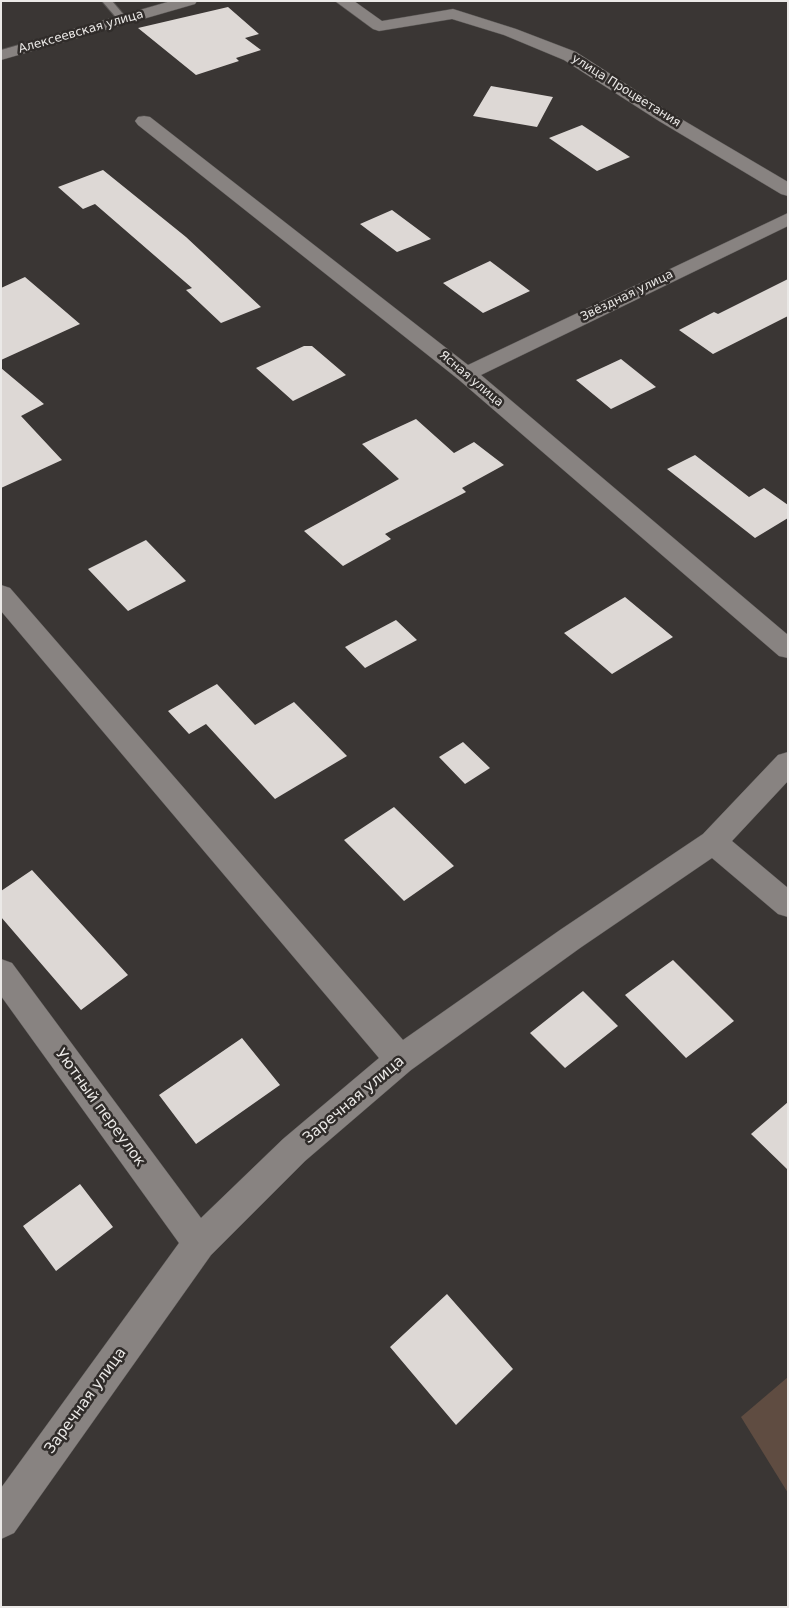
<!DOCTYPE html>
<meta charset="utf-8">
<style>
body{margin:0}
#map{position:relative;width:789px;height:1608px;overflow:hidden;background:#3a3634;font-family:"DejaVu Sans",sans-serif}
canvas{display:block}
.frame{position:absolute;inset:0;border:2px solid #ebe9e7;pointer-events:none}
</style>
<div id="map">
<canvas width="789" height="1608"></canvas>
<div class="frame"></div>
</div>
<script>
const ctx = document.querySelector('canvas').getContext('2d');
ctx.lineJoin = 'round';
function paint(path, color) {
  ctx.fillStyle = color;
  ctx.fill(path, 'evenodd');
}
function stroke(path, color, width, dash) {
  ctx.strokeStyle = color;
  ctx.lineWidth = width;
  ctx.lineCap = dash ? 'butt' : 'round';
  ctx.setLineDash(dash || []);
  ctx.stroke(path);
}
function write(font, color, halo, rows, align = 'center') {
  ctx.font = font + ' "DejaVu Sans",sans-serif';
  ctx.lineWidth = 5;
  ctx.setLineDash([]);
  ctx.textBaseline = 'middle';
  ctx.strokeStyle = halo;
  ctx.fillStyle = color;
  for (const [text, x, y, turn = 0] of rows) {
    ctx.save();
    ctx.translate(x, y);
    ctx.rotate((+turn || 0) * Math.PI / 180);
    ctx.textAlign = isNaN(turn) ? turn : align;
    if (halo) ctx.strokeText(text, 0, 0);
    ctx.fillText(text, 0, 0);
    ctx.restore();
  }
}
paint(new Path2D(`
 M788 1377V1493L741 1417Z`), '#5f4c41');
paint(new Path2D(`
 M228 7 259 34 245 38 261 50 236 58 239 61 196 75 138 28Z
 M491 86 553 97 537 127 473 116Z
 M582 125 630 157 597 171 549 138Z
 M103 170 186 237 261 307 221 323 186 290 192 288 95 204 83 209 58 187Z
 M392 210 431 239 397 252 360 224Z
 M490 261 530 291 483 313 443 283Z
 M25 277 80 324 1 360V288Z
 M788 279V316L713 354 679 330 714 312 718 314Z
 M304 346H312L346 375 293 401 256 368Z
 M621 359 656 387 611 409 576 380Z
 M1 368 44 404 21 416 62 460 1 488Z
 M416 419 454 453 474 442 504 465 462 488 466 492 385 534 391 539 343 566 304 531 399 479 362 444Z
 M695 455 749 497 764 488 788 505V518L755 538 667 469Z
 M146 540 186 581 128 611 88 569Z
 M625 597 673 637 612 674 564 633Z
 M396 620 417 640 365 668 345 647Z
 M217 684 255 725 294 702 347 756 275 799 206 724 189 734 168 711Z
 M463 742 490 768 465 784 439 757Z
 M394 807 454 866 404 901 344 840Z
 M32 870 128 975 81 1010 1 917V891Z
 M673 960 734 1021 686 1058 625 995Z
 M583 991 618 1026 565 1068 530 1033Z
 M242 1038 280 1085 196 1144 159 1095Z
 M788 1102V1170L751 1134Z
 M80 1184 113 1227 56 1271 23 1226Z
 M447 1294 513 1369 456 1425 390 1347Z`), '#ddd8d5');
const service = new Path2D(`
 M102 1H112L128 20 126 22H120Z`);
const minor = new Path2D(`
 M171 1H197L195 4 1 60V50Z
 M335 1H354L382 21 453 9 516 29 576 52 671 113 788 182V196L781 194 659 121 564 60 504 35 452 19 379 31 373 29Z
 M144 116 150 117 468 365 788 213V226L481 375 788 635V658L779 656 458 379 138 125 135 121 138 117Z
 M1 585 10 588 403 1040 560 930 703 834 778 755 788 752V781L732 841 788 888V917L778 914 712 858 580 948 411 1070 305 1161 211 1255 14 1533 1 1539V1488L179 1243 1 996V959L12 963 201 1218 283 1139 379 1058 1 611Z`);
stroke(service, '#565351', 2);
stroke(minor, '#565351', 1);
paint(service, '#888381');
paint(minor, '#888381');
write('12px', '#ebe9e7', '#302c2a', [
 ["Алексеевская улица",81,32,-16],
 ["улица Процветания",626,91,32],
 ["Звёздная улица",627,296,-26],
 ["Ясная улица",471,379,40]
]);
write('15px', '#ebe9e7', '#302c2a', [
 ["Заречная улица",354,1100,-40],
 ["Уютный переулок",100,1108,54],
 ["Заречная улица",86,1401,-54]
]);
</script>
